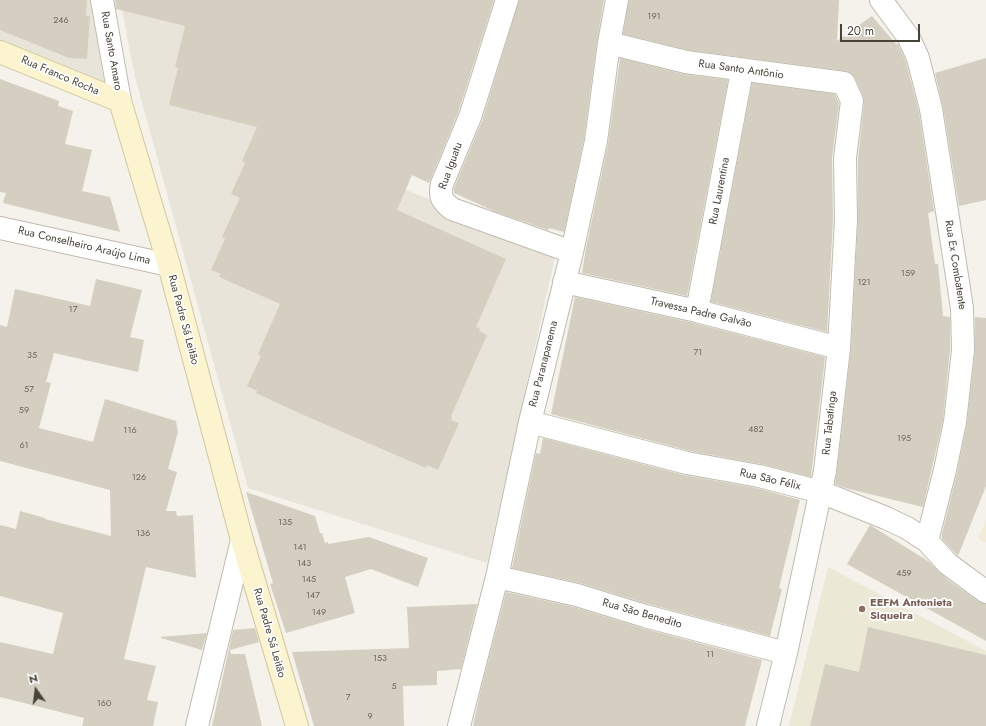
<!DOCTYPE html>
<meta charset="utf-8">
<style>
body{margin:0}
#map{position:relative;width:986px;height:726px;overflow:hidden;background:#f4f2eb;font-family:Jost,sans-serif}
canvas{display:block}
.north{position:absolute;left:16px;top:670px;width:40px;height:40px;-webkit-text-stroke:3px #fff;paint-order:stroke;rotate:346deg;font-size:11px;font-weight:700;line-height:16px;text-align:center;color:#484339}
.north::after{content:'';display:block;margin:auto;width:14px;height:18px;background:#484339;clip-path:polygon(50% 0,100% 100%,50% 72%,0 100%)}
.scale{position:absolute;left:840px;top:24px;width:80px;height:18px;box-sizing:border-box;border:2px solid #484339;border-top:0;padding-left:5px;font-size:12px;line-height:14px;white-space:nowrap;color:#484339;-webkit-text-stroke:3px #fff;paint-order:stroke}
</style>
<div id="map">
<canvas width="986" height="726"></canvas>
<div class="north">N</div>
<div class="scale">20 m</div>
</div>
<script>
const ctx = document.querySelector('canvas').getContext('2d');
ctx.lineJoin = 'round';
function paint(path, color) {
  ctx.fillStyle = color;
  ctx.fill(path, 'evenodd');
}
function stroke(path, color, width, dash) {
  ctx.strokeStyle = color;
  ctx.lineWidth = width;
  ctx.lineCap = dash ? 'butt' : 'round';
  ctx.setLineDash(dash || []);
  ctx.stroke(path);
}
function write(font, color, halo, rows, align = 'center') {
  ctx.font = font + ' Jost,sans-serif';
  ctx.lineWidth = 3.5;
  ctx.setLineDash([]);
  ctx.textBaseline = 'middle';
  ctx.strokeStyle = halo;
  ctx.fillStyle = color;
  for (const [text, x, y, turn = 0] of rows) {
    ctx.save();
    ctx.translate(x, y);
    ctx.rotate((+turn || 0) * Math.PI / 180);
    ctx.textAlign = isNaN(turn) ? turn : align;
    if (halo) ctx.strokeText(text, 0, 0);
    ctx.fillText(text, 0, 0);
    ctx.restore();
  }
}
paint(new Path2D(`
 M0 0H94L109 99 0 55Z
 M120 0H330L380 179 556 252 487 563 248 488 135 77Z`), '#e8e4d9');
paint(new Path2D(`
 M986 520V543L978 539Z`), '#f4ebd8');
paint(new Path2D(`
 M828 567 986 651V726H789Z`), '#ece8d6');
paint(new Path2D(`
 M0 0H87L86 16H90L87 59 69 58 0 30Z
 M115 0H494L458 113 429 183 412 175 397 210 506 259 476 327 480 328 479 331 487 335 451 416 452 417 451 420 459 423 438 470 427 465 426 468 398 456 299 413 256 393 257 391 247 386 261 356 258 354 280 304 219 277 221 274 211 270 225 239 222 237 240 198 231 194 245 163 242 161 257 127 169 105 178 68 175 67 185 26 116 9Z
 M519 0H604L597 41 584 139 564 232 549 228 548 230 496 212 454 193V188L482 121Z
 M629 0H839L837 41 872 16 896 44H898L906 62 919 112 934 211 928 213 935 264H938L943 316 950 317V349L943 420 923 507 845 488 835 484 837 472 851 349 858 221V159L864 103 863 96 855 78 851 73 846 71 688 50 623 34Z
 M620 58 683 74 728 80 687 296 582 273 586 248 608 144Z
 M986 58V200L959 206 943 107 935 73Z
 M0 79 59 101 58 106 73 111 65 144 92 150 82 191 110 197 120 232 3 203 6 193 0 192Z
 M752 83 835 94 839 103 832 158 833 220 827 332 711 302Z
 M96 279 142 290 130 337 144 340 138 372 54 353 46 382 51 383 39 428 93 442 105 399 176 421 178 432 168 469 177 472 166 511H176L177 516 193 515 196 578 146 567 124 659 156 666 147 700 158 702 153 726H82L84 718 0 697V642L53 654 63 613 0 596V525L16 529 20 511 45 518V519L111 536 110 490 0 461V325L7 327 15 289 90 306Z
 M575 297 694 323 825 357 811 477 761 464 690 451 551 414Z
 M975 317 986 318V486L958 556 942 539V534L957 473 967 423 975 351Z
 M543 438 684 475 756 488 800 500 779 588 782 589 770 636 648 604 580 583 512 568 536 453 540 454Z
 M246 492 315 516 320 533H322L325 543 328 542V544L369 537 428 558 418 587 371 569 345 577 355 613 286 633 270 584 273 583Z
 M870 525 928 561 948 580 979 602 986 604V641L847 564Z
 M506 592 574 607 642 628 762 660 745 726H473L481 689Z
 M477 604 461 669 437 671V685L403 686 404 726H314L292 652 409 648 407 607Z
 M868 627 986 655V726H810L825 664 859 672Z
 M255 628 259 642 230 650 231 654H245L262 726H212L233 630Z
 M207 633 202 650 161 638V637Z`), '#d5cfc1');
const minor = new Path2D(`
 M102 0 120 101
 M507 0 470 117 442 184C439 197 442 201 452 209L572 252
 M881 0 909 38 918 58 931 109 962 308 963 350 955 422 945 470 927 541
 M609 43 686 62 844 83 852 101 845 158 846 220 839 348 825 471 786 653 768 726
 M0 228 169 265
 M564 282 697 311 839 348
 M697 311 742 71
 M530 422 687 463 759 476 821 492 886 518 907 528 927 541 948 564 986 592
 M497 577 577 595 645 616 786 653
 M197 726 242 540
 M459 726 497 577 530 422 572 252 596 141 609 43 617 0`);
const secondary = new Path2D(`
 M0 52 120 101 169 265 242 540 297 726`);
stroke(minor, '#c0bbae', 24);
stroke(secondary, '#d1c79d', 24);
stroke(minor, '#fff', 22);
stroke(secondary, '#fbf4ce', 22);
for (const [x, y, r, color] of [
 [862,609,4,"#8d6e63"]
]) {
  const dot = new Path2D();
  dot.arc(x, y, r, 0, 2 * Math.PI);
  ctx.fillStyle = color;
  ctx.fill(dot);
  stroke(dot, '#fff', 1.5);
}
write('9px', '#6b665b', null, [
 ["191",654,17],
 ["246",61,21],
 ["159",908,274],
 ["121",864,283],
 ["17",73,310],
 ["71",698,353],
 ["35",32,356],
 ["57",29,390],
 ["59",24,411],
 ["482",756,430],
 ["116",130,431],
 ["195",904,439],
 ["61",24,446],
 ["126",139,478],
 ["135",285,523],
 ["136",143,534],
 ["141",300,548],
 ["143",304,564],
 ["459",904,574],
 ["145",309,580],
 ["147",313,596],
 ["149",319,613],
 ["11",710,655],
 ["153",380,659],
 ["5",394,687],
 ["7",348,698],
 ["160",104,704],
 ["9",370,717]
]);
write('11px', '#484339', '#fff', [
 ["Rua Santo Amaro",111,51,80],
 ["Rua Santo Antônio",741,70,8],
 ["Rua Franco Rocha",60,76,23],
 ["Rua Iguatu",451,166,-70],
 ["Rua Laurentina",720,191,-79],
 ["Rua Conselheiro Araújo Lima",84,246,13],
 ["Rua Ex Combatente",955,265,81],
 ["Travessa Padre Galvão",701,313,13],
 ["Rua Padre Sá Leitão",183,320,75],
 ["Rua Paranapanema",544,364,-76],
 ["Rua Tabatinga",830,423,-84],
 ["Rua São Félix",770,480,13],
 ["Rua São Benedito",642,614,16],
 ["Rua Padre Sá Leitão",269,633,74]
]);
write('bold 11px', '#785e54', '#fff', [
 ["EEFM Antonieta",870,603],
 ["Siqueira",870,616]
], 'left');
</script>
